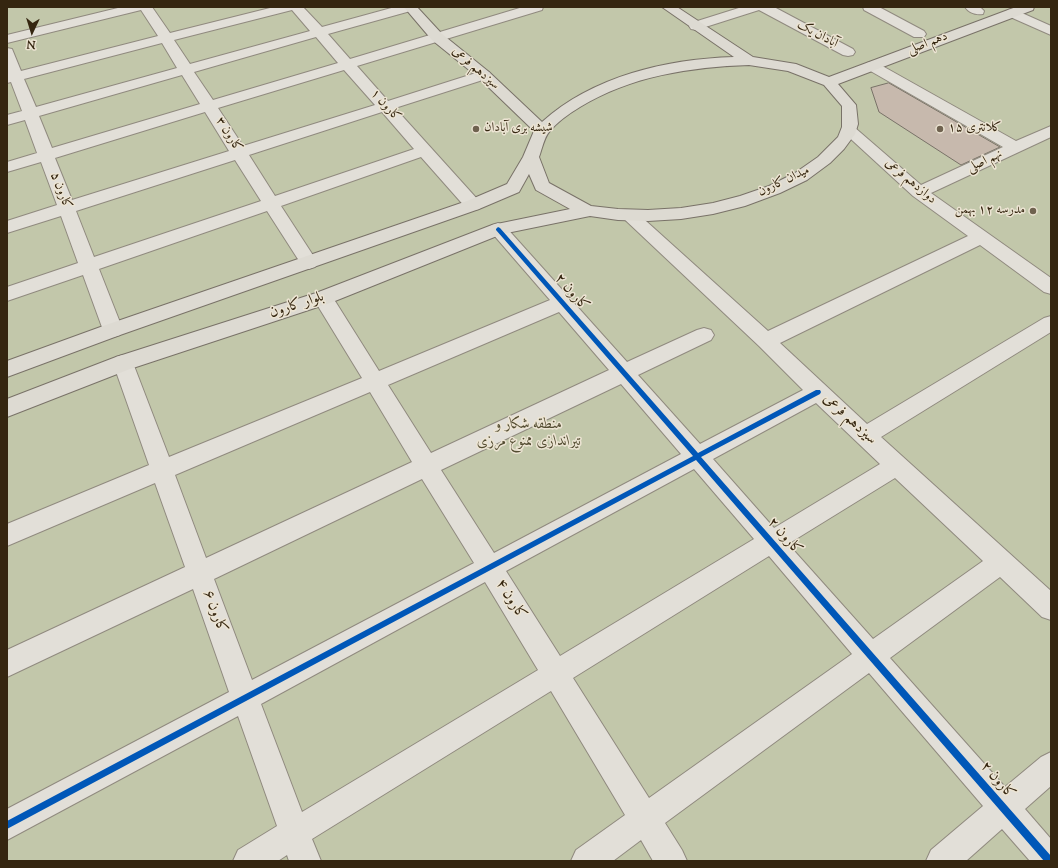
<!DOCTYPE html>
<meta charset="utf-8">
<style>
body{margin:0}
#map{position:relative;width:1058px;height:868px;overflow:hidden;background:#dad2c4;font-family:"Sorts Mill Goudy",serif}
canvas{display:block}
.frame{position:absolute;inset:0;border:8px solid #352610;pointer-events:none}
.north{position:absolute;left:12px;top:12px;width:40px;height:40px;-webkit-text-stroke:3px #ece4d3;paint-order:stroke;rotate:184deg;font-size:11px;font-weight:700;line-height:16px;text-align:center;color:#352610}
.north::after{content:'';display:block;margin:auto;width:14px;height:18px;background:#352610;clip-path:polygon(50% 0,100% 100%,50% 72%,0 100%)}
</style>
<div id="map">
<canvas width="1058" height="868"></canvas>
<div class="frame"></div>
<div class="north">N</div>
</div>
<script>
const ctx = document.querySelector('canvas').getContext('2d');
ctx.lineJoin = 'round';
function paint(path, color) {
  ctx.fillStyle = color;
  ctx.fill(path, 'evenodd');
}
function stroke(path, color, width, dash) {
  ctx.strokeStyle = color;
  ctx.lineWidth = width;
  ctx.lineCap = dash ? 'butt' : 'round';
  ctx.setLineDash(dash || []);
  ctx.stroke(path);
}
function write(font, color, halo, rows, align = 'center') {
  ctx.font = font + ' "Sorts Mill Goudy",Amiri,serif';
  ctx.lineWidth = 3;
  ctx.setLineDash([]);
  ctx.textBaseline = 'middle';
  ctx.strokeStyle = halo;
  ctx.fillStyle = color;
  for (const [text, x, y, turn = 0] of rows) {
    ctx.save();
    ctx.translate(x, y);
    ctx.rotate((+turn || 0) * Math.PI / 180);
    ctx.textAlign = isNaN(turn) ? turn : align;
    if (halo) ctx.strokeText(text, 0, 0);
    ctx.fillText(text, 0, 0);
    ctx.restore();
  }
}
paint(new Path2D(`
 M7 7H1051V861H7Z`), '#c2c7aa');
const building = new Path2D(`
 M889 83 1000 147 961 165 879 112 871 88Z`);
paint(building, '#c7b9ad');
stroke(building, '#797268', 1);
const minor = new Path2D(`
 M122 7H152L170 33 274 7H303L322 27 395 7H415L414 10 328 34 350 59 523 7H543L542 10 357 66 388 101 479 72 484 71 489 72 491 75 489 78 395 108 479 201 482 205 479 209 473 210 467 209 421 157 281 206 318 263 315 267 309 269 303 267 267 211 99 269 123 330 120 335 113 337 106 335 103 330 83 275 7 301V287L78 263 61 216 7 233V221L57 205 41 162 7 172V162L37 153 25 120 7 125V115L22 111 11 82 7 83V75L8 74 7 48 12 49 21 71 158 36 141 10 7 43V35ZM292 10 310 31 190 64 174 40ZM316 37 338 63 213 100 194 72ZM162 43 177 68 36 107 24 79ZM344 70 375 105 243 146 218 108ZM182 75 200 104 52 148 39 116ZM205 112 229 151 72 200 55 158ZM382 112 414 149 275 196 249 155ZM235 160 261 201 94 257 76 211Z
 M742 7H774L853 49 855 52 853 55 848 56 843 55 759 10 696 30 691 29 689 26 691 23Z
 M863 7H879L924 31 926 34 924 37H914L864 10Z
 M965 7H980L984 11 983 14C976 15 969 13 965 7Z
 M1013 9 1051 26V35L1008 16 1006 13 1008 10Z
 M872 62 877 63 1016 141 1051 126V137L931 193 1051 278V294L1044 292 980 245 780 343 867 424 1044 318 1051 316V332L881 437 1051 591V620L1042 617 1000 577 890 658 1005 787 1041 757 1051 752V786L1025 809 1051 839V861H1030L1002 829 966 861H926L931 850 983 806 869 673 665 823 682 850 687 861H653L641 840 613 861H571L576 850 625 815 551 691 312 839 321 861H289L287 855 278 861H233L238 850 277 826 238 716 7 840V809L229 692 193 589 7 677V650L185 567 155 483 7 546V524L149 465 113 363 116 357 123 355 130 357 133 363 169 457 362 378 313 298 316 293 323 291 330 293 379 371 550 300 492 233 489 229 492 225 498 223 504 225 627 362 697 330 704 328 711 330 714 335 711 340 638 375 700 444 803 390 759 346 621 216 624 212 630 210 636 212 768 331 968 236 913 196 841 130 844 127 849 125 854 127 921 185 1003 147 867 69 865 66 867 63ZM559 312 609 370 431 453 388 385ZM621 384 681 454 494 553 441 470ZM370 392 412 462 206 558 175 475ZM816 403 880 464 774 528 713 459ZM694 469 754 539 560 656 506 571ZM895 478 983 561 873 639 788 544ZM422 479 474 563 252 680 214 579ZM769 556 852 654 649 798 573 678ZM485 582 538 670 302 812 261 704Z`);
const major = new Path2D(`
 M404 7H417L442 34 489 72 542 122C593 76 667 59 734 57L662 7H677L753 57 796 64 829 77 1016 7H1034L1033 10 838 84 856 105 858 124 855 134 844 149 830 163 807 180 780 193 745 206 713 214 681 219 648 221 618 220 590 216 502 234 330 303 130 369 7 417V399L116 357 316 293 492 225 570 209 536 190 529 174 519 192 479 209 120 335 7 377V361L106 325 467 201 507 184 523 157 534 131 479 78 432 40ZM749 65 788 71 824 85 842 106V127L838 137 818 157 795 173 769 186 740 196 713 203 681 208 648 210 618 209 591 206 549 183 539 157C542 149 544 138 549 132 557 122 570 113 580 107 631 76 690 67 749 65Z`);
stroke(minor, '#908a7f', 2);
stroke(major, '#797268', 2);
paint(minor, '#e2dfd8');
paint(major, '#dddad2');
paint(new Path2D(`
 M498 227 500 228 698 453 816 390H820L821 392 820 394 701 457 1051 856V861H1044L696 460 7 829V821L693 456 496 230V229Z`), '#0057b8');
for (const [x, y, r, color] of [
 [476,129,4,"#6f624f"],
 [940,129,4,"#6f624f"],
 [1033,211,4,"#6f624f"]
]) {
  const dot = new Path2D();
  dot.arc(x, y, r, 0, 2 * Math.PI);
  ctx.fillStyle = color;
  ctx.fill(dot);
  stroke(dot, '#ece4d3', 1.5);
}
write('13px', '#352610', '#ece4d3', [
 ["آبادان یک",817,35,28],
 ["دهم اصلی",928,44,-21],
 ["سیزدهم فرعی",475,69,41],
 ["کارون ۱",385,106,48],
 ["کارون ۳",228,135,58],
 ["نهم اصلی",985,162,-25],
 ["میدان کارون",784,182,-25],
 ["دوازدهم فرعی",910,182,40],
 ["کارون ۵",60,191,69]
]);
write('13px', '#352610', '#ece4d3', [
 ["شیشه بری آبادان",484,129],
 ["کلانتری ۱۵",948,129],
 ["مدرسه ۱۲ بهمن",1025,211,"right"]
], 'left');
write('15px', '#352610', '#ece4d3', [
 ["کارون ۲",571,293,49],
 ["بلوار کارون",297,306,-18],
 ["سیزدهم فرعی",849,420,43],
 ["کارون ۲",784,537,49],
 ["کارون ۴",510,600,58],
 ["کارون ۶",214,612,70],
 ["کارون ۲",997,781,49]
]);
write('italic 15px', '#534c31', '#ece4d3', [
 ["منطقه شکار و",529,425],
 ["تیراندازی ممنوع مرزی",529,442]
]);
</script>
